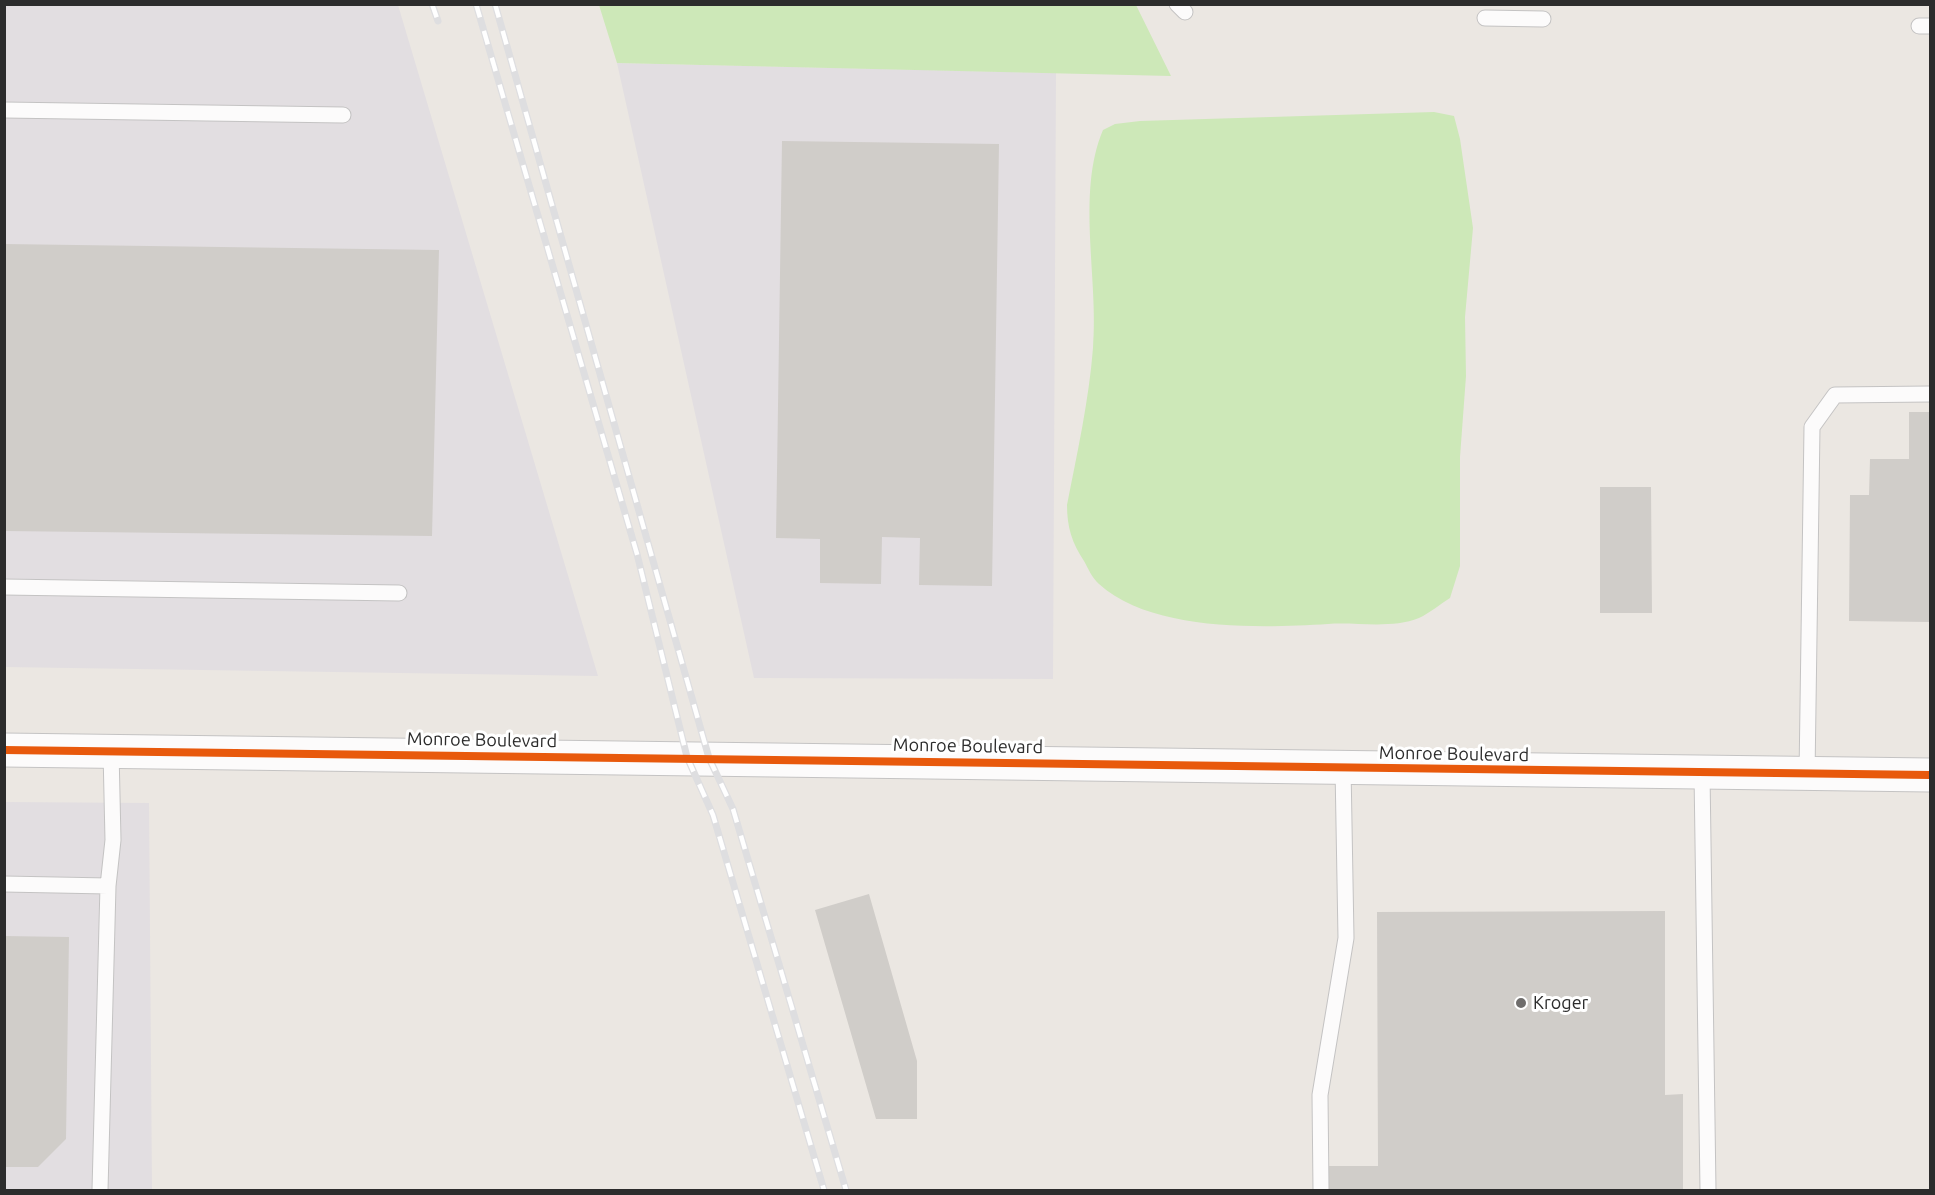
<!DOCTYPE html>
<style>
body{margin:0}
#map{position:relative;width:1935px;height:1195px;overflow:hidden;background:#ebe7e2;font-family:Ubuntu,sans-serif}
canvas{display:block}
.frame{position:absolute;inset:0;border:6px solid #2c2c2c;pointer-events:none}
</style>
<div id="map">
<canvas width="1935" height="1195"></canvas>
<div class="frame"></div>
</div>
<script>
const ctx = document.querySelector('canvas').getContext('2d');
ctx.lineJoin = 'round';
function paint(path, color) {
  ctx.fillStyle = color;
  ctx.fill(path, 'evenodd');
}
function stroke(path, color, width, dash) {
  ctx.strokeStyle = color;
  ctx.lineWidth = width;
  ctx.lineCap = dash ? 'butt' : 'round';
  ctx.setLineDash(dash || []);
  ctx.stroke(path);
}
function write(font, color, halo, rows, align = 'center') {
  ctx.font = font + ' Ubuntu,sans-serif';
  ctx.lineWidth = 6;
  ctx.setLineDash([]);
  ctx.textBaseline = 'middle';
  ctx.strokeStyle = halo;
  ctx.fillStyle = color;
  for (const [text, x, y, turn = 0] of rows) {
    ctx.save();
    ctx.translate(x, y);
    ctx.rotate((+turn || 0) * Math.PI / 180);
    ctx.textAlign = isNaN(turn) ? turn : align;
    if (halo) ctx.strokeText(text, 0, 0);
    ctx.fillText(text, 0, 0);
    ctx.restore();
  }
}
paint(new Path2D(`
 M5 5H398L598 676 5 667Z
 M617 63 1056 73 1053 679 754 678Z
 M5 802 149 803 152 1190H5Z`), '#e2dee1');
paint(new Path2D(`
 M599 5H1136L1171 76 617 63Z
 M1434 112 1454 116 1460 139 1473 228 1465 317 1466 376 1460 457V566L1450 598C1440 604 1430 613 1419 618 1392 629 1357 622 1328 624 1261 628 1152 632 1099 584 1092 578 1088 568 1084 561 1072 543 1067 527 1067 505 1077 454 1089 400 1093 348 1099 280 1076 193 1103 130L1115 124 1140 121Z`), '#cde8b8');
paint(new Path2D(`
 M782 141 999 144 992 586 919 585 920 538 882 537 881 584 820 583V539L776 538Z
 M4 244 439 250 432 536 4 531Z
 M1909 412H1930V622L1849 621 1850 495H1869L1870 459H1909Z
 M1600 487H1651L1652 613H1600Z
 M869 894 917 1061V1119H876L815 910Z
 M1665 911V1095L1683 1094V1190H1328V1166H1378L1377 912Z
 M4 936 69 937 66 1139 38 1167H4Z`), '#d0cdc9');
const lane = new Path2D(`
 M1177 4 1185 12
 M1485 18 1543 19
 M1919 26H1930
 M4 110 343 115
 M4 587 399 593
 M1702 773 1708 1190
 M1807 775 1812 427 1835 395 1930 394
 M4 884 108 886
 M100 1190 108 886 113 840 111 751
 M1321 1190 1320 1095 1346 938 1343 767`);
const secondary = new Path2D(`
 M4 750 1930 775`);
stroke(lane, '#c4c3c3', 17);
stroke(secondary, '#c4c3c3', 35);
stroke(lane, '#fcfbfb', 15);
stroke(secondary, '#fcfbfb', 33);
const rail = new Path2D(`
 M432 4 438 21
 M476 4 637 554 687 757 713 815 824 1190
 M495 4 709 758 733 809 846 1190`);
stroke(rail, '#dedee0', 7);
stroke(rail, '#fff', 4.5, [14]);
stroke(new Path2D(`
 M4 750 1930 775`), '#e8590c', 8);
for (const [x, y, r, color] of [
 [1521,1003,6,"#6f6d6c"]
]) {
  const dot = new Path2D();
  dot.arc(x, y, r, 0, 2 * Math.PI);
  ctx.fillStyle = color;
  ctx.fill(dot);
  stroke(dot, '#fff', 2);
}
write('18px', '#2c2c2c', '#fff', [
 ["Monroe Boulevard",482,740,1],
 ["Monroe Boulevard",968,746,1],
 ["Monroe Boulevard",1454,754,1]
]);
write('18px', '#2c2c2c', '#fff', [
 ["Kroger",1533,1003]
], 'left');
</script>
